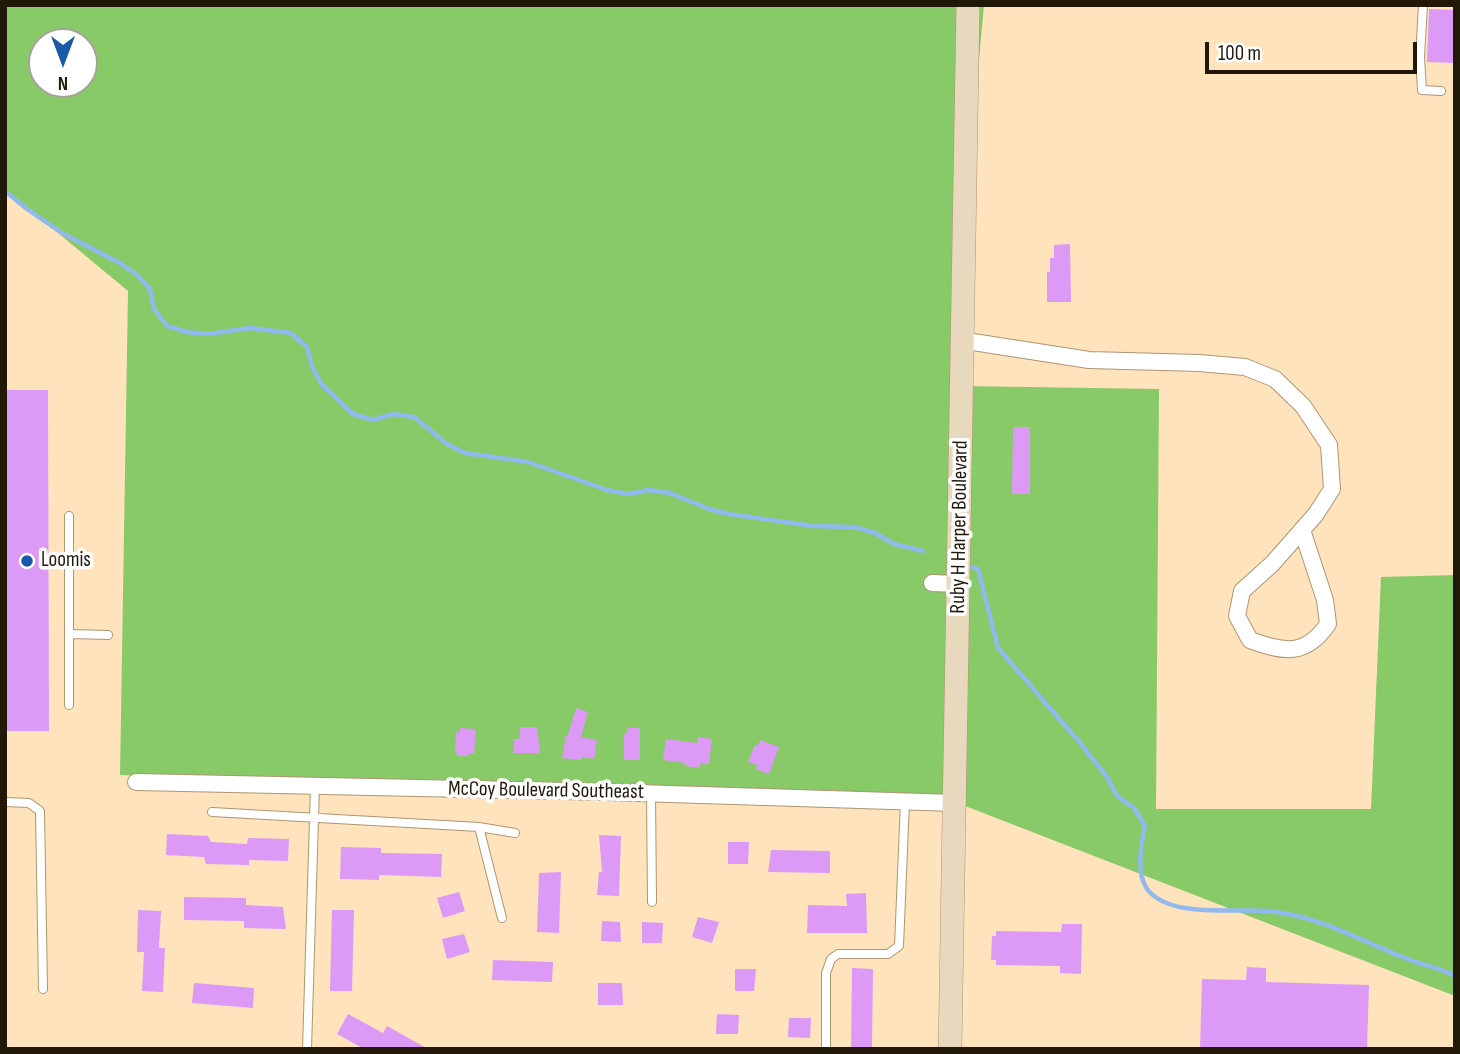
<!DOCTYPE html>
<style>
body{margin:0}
#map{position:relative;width:1460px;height:1054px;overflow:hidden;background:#ffe3bd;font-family:"Sofia Sans Condensed",sans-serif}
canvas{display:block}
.frame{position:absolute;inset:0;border:7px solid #21180a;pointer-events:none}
.north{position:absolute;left:28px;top:28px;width:70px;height:70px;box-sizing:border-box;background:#fff;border:2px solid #a6a39d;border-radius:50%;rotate:180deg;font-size:19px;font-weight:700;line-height:28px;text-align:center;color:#21180a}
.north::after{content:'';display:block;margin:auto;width:24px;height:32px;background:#1859aa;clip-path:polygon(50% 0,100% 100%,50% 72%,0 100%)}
.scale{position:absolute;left:1205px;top:42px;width:212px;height:32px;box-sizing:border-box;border:4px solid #21180a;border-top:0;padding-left:9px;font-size:21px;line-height:24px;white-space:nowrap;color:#21180a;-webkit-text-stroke:5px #fff;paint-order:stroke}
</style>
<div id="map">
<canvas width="1460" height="1054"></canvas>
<div class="frame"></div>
<div class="north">N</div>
<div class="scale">100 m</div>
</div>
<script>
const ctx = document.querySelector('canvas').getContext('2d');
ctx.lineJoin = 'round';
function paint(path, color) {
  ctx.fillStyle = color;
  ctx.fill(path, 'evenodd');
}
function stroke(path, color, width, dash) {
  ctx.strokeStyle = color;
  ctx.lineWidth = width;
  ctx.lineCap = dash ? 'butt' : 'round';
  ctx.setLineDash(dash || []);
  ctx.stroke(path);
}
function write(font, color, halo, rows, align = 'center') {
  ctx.font = font + ' "Sofia Sans Condensed",sans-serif';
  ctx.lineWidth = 7;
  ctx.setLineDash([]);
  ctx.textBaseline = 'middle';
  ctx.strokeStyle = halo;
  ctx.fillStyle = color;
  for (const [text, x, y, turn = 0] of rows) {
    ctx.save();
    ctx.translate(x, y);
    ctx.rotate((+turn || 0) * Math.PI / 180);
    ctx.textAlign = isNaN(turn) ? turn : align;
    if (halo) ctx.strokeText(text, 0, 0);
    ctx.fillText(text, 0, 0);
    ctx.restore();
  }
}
paint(new Path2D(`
 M5 5H984L965 212 960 386 1159 389 1156 809H1371L1381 577 1455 575V996L960 804 501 790 120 775 128 291 5 189ZM42 42H84V84H42Z`), '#88c968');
stroke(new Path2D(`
 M5 191 27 209 62 233 118 262 136 274 150 289 154 309 167 326 187 332 208 334 250 328 291 333 307 347 312 367 322 385 353 414 373 420 393 414 414 417 447 444 465 453 528 462 607 490 628 494 649 490 670 493 709 509 729 514 813 526 855 527 875 533 894 544 923 551
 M971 567 978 569 998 648 1081 744 1107 777 1117 796 1134 808 1145 826C1141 843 1136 874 1147 889 1170 919 1235 908 1269 911 1319 916 1359 940 1405 958 1421 965 1439 967 1455 976`), '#92b9ee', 4.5);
paint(new Path2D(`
 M1429 9 1455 10V63L1427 62Z
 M1070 244 1071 302H1047V272H1050V258H1054V245Z
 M5 390H48L49 731H5Z
 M1013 427H1030V494H1012Z
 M576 708 588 712 581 737 597 740 594 759 582 757 581 760 562 758 566 735H568Z
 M520 727H537L540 753H514V739H520Z
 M460 728 476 729 474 754 469 753V756H457V753H455L456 732 460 733Z
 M627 728H640V760H624V733H627Z
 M698 737 712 739 709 764 700 763V768L685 766V763L663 760 666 739 697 743Z
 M760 740 779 747 769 774 756 769 757 765 748 762 755 745 758 746Z
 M167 834 208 836 211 842 247 844 248 838 289 839 288 861 249 860V865L206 864 204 857 166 855Z
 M599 835 621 836 619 896 597 895 599 872H602Z
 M728 842H749L748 864H728Z
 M341 847 381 848V853L442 854 441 877 379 875V880L340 879Z
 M771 850 830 851V873L768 872Z
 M561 872 559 933 537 932 539 873Z
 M459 892 465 911 443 918 437 898Z
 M866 893 867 933H807L808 905 847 906 846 894Z
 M184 897 246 898V905L283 907 286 929 244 928V921L184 920Z
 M138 910 161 911 159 948H165L163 992 142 991 144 952H137Z
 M332 910H354L352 991H330Z
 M698 917 719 922 712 943 692 937Z
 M602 921 620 922 621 942 601 941Z
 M642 922 663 923 662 943H642Z
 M1062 924H1082L1081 974 1060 973V966L996 965V960H991L992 936H996V931L1061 932Z
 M464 934 470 952 447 959 442 939Z
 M493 960 553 962 552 982 492 980Z
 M1247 967 1266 968V982L1369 985 1367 1049H1200L1202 979 1246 980Z
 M852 968 873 969 872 1049H851Z
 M735 969H756L754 991H735Z
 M194 983 254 988 253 1008 192 1003Z
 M598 983H622L623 1005H598Z
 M348 1014 383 1033 387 1026 428 1049H364L337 1034Z
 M717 1014 739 1015 738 1034H716Z
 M789 1018H811L810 1038 788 1037Z`), '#dc99f6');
const lane = new Path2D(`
 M1423 5 1420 57 1422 90 1441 91
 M69 516V705
 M70 634 108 635
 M651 793 652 902
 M5 802 29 803 40 811 43 989
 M212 812 479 827 515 833
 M479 827 502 918
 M307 1049 315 786
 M826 1049V973L831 959 838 954H888L899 946 905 801`);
const street = new Path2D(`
 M963 345 973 342 1089 360 1199 363 1245 367 1275 379 1303 406 1329 445 1332 489 1316 514 1302 530
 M1302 530 1325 600 1328 624C1306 656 1284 653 1250 640L1237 616 1242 591 1272 564Z
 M932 583 958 584
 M136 782 606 792 955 803`);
const secondary = new Path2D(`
 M950 1049 968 5`);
stroke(lane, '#ae9571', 10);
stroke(street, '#ae9571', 18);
stroke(secondary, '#ae9571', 24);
stroke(lane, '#fff', 8);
stroke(street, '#fff', 16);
stroke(secondary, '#e7d8be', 23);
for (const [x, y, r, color] of [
 [27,561,7,"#1859aa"]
]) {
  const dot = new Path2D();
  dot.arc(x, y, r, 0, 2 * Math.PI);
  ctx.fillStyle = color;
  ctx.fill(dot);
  stroke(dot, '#fff', 2.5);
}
write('21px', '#21180a', '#fff', [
 ["Ruby H Harper Boulevard",960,527,-89],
 ["McCoy Boulevard Southeast",546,791,1]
]);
write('21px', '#21180a', '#fff', [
 ["Loomis",41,561]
], 'left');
</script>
